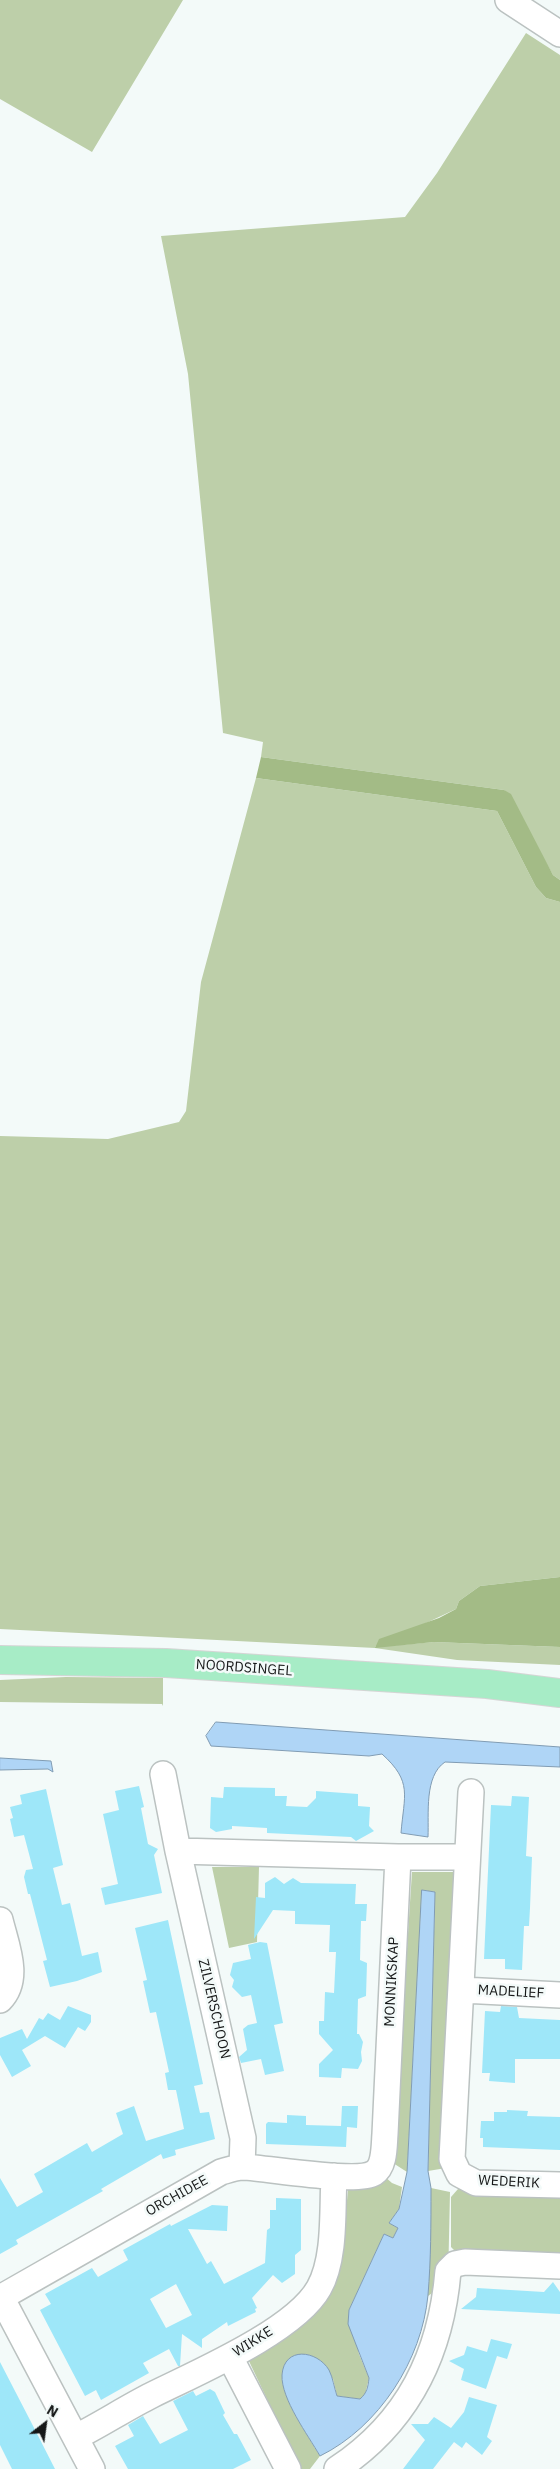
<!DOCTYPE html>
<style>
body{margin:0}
#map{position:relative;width:560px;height:2469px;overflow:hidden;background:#f3faf9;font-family:"IBM Plex Sans",sans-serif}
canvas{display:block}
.north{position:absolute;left:20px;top:2399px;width:50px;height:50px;-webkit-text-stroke:4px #f3faf9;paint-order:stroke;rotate:30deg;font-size:14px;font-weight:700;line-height:20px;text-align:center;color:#161818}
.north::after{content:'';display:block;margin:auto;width:18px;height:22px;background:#161818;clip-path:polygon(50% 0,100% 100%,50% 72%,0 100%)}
</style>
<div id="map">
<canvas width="560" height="2469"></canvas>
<div class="north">N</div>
</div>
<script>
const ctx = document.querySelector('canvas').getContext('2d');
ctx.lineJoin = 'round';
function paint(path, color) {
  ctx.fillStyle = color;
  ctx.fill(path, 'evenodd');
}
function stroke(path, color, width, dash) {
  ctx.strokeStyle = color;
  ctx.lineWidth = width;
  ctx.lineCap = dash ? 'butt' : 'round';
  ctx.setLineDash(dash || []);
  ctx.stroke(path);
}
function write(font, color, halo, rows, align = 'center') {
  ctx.font = font + ' "IBM Plex Sans",sans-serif';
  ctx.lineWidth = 5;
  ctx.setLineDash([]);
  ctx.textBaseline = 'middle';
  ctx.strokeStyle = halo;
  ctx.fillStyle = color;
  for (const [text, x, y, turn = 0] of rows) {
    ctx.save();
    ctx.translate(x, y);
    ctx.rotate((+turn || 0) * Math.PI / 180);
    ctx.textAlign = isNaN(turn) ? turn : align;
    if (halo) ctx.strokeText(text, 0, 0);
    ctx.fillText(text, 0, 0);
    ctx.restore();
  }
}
paint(new Path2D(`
 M0 0H183L92 152 0 99Z
 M526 33 560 55V880L553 875 504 790 261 757 263 742 223 733 188 374 161 236 405 217 437 173Z
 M256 778 497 811 536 887 546 898 560 902V1577L480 1586 459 1601 456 1609 375 1647 434 1642 560 1647V1665L457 1660 375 1648 0 1629V1136L108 1139 179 1122 186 1111 201 982Z
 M66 1677 163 1678V1706L162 1704 0 1702V1680Z
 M212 1867H259L257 1942 229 1948Z
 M412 1872H459L452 2167 428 2171 435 1892 422 1890 407 2172 393 2163Z
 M384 2176 392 2183 402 2187 399 2209 389 2223 398 2228 393 2238 384 2234 349 2310 359 2354 369 2378 365 2395 360 2399 337 2396 333 2379 292 2357C288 2362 283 2367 282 2374 281 2398 308 2435 320 2456L310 2469H300L248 2359 285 2328 344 2231 349 2180Z
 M431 2188 450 2192 448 2282 428 2296Z
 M458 2189 560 2192V2255L456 2252 451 2247V2197Z`), '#bdcfa9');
paint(new Path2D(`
 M261 757 504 790 511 794 553 875 560 880V902L546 898 536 887 497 811 256 778Z
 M560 1577V1647L434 1642 375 1648 379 1639 439 1618 456 1609 459 1601 480 1586Z`), '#a3bb86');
const water = new Path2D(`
 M216 1722 560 1747V1767L445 1762C424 1776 429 1814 428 1837L401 1833C404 1795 413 1782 382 1754L369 1756 211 1746 206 1736Z
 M0 1758 51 1761 53 1772 48 1769 0 1770Z
 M422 1890 435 1892 428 2171 431 2188C431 2224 431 2259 428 2295 422 2360 379 2427 320 2456 308 2435 281 2399 282 2375 284 2346 317 2350 329 2370 333 2378 334 2387 337 2396L360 2399C367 2393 368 2387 369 2378L348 2324 349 2310 384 2234 393 2238 398 2228 389 2223 399 2209 407 2172Z`);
paint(water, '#afd5f6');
stroke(water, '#819cb3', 1);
paint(new Path2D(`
 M139 1786 144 1807 141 1808 148 1844 158 1849 154 1855 162 1893 105 1905 101 1888 118 1884 103 1814 119 1810 115 1791Z
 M224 1787 275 1788V1796H287L286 1806 307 1807 316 1798V1791L358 1794V1806L370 1807 369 1826 374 1831 356 1841 351 1837 267 1833V1828L232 1826V1829L216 1832 210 1828 211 1797 223 1798Z
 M46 1789 63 1865 53 1868 62 1905 70 1903 82 1956 98 1952 102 1972 77 1981 50 1987 43 1961 47 1960 30 1894H28L24 1877 26 1870 33 1869 24 1835 14 1837 10 1819 13 1818 10 1807 22 1804 20 1795Z
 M512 1796 529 1797 526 1856 532 1857 530 1908 529 1926H524L522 1970 505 1969V1959H484L491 1805 511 1806Z
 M275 1877 284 1884 293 1878 301 1883 356 1884 355 1904H367L366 1921H361L360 1960 367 1963 366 1996 358 1999 357 2034H359L363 2042 361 2052 362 2061 358 2069 342 2068 341 2078 319 2077V2064L333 2050 319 2034V2021H324L325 1992 334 1993 336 1952H329L330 1925 295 1924V1911L273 1910 254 1939 256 1897 265 1898V1883Z
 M168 1920 203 2084 194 2086 200 2113 209 2112 215 2139 175 2150 176 2155 163 2159 161 2154 101 2189 103 2191 16 2240 18 2244 0 2254V2178L17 2207 43 2192 34 2174 87 2143 92 2152 123 2134 116 2113 134 2106 146 2141 184 2129 176 2090H168L165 2073 169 2072 156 2012 150 2013 143 1981 147 1980 135 1928Z
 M260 1942 267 1943 283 2023 274 2025 284 2071 265 2075 261 2059 241 2063 239 2057 247 2050 243 2029 248 2025 257 2023 251 1995 242 1997 232 1987 234 1980 230 1975 233 1963 251 1959 248 1945Z
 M68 2006 91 2015V2022L85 2031 78 2027 65 2048 45 2036 22 2050 31 2066 12 2077 0 2055V2038L22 2029 27 2039 39 2018 43 2020 48 2013 60 2020Z
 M501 2006 517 2007 519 2018 560 2020V2059H515V2083L489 2081 490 2073H482L485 2011 500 2012Z
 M342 2106H358L357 2128 347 2127 346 2147 266 2144V2124L268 2122 287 2123V2115L306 2116V2125L341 2126Z
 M507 2110 528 2111 527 2116 560 2117V2150L483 2147V2138H480L481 2121H494V2112H507Z
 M276 2198 301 2199V2250L295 2255V2274L282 2283 273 2275 252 2298 257 2308 255 2309 256 2312 228 2326 227 2322 202 2339V2348L182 2334 180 2366H178L169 2349 143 2363 149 2373 101 2400 96 2390 85 2396 40 2310 51 2304 45 2294 92 2268 98 2277 128 2260 123 2250 170 2224 171 2226 212 2205 228 2206 227 2231 188 2229 207 2264 211 2261 224 2284 265 2263 267 2230 270 2228V2210H276ZM176 2284 192 2315 166 2328 150 2299Z
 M553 2282 560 2292V2314L461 2309 476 2297 477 2288 544 2292Z
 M491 2339 512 2344 507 2359 497 2356 486 2389 461 2380 464 2369 449 2361 464 2355 467 2346 487 2352Z
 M0 2362 30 2420 55 2469H12L0 2445Z
 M210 2389 215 2392 225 2413 223 2415 234 2434H237L251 2460 233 2469H128L115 2446 134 2436 128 2425 143 2416 160 2444 188 2430 173 2401 193 2391 196 2396Z
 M469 2397 497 2405 487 2437 492 2441 482 2455 466 2442 462 2448 454 2442 433 2469H403L425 2440 411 2424H428L434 2417 451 2428 464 2412Z`), '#9ee7f9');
const minor = new Path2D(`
 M508 0 560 34
 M163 1774 178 1851 243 2138 242 2167
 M471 1792 452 2159 459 2174 476 2183 560 2185
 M178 1851 398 1857
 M0 1920C6 1945 21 1979 0 2000
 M462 1990 560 1995
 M1 2297 92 2469
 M0 2298 221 2172C228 2170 236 2167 243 2167 268 2168 356 2184 374 2173 385 2166 384 2146 385 2134L398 1857H466
 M230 2357 288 2469
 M76 2437C102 2424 126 2408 152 2395 196 2373 295 2331 319 2288 336 2258 332 2209 334 2176
 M337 2469C408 2422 441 2355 448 2271L455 2264 465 2262 560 2266`);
const major = new Path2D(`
 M0 1660 166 1663 487 1684 560 1693`);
stroke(minor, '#bbc2c1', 28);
stroke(major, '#d5d5d5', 30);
stroke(minor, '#fff', 25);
stroke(major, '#a7ecc6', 28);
write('14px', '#161818', '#f3faf9', [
 ["NOORDSINGEL",244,1668,4],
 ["MONNIKSKAP",392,1982,-87],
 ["MADELIEF",511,1992,3],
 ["ZILVERSCHOON",214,2009,77],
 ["WEDERIK",509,2182,3],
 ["ORCHIDEE",177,2196,-29],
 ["WIKKE",253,2342,-32]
]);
</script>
